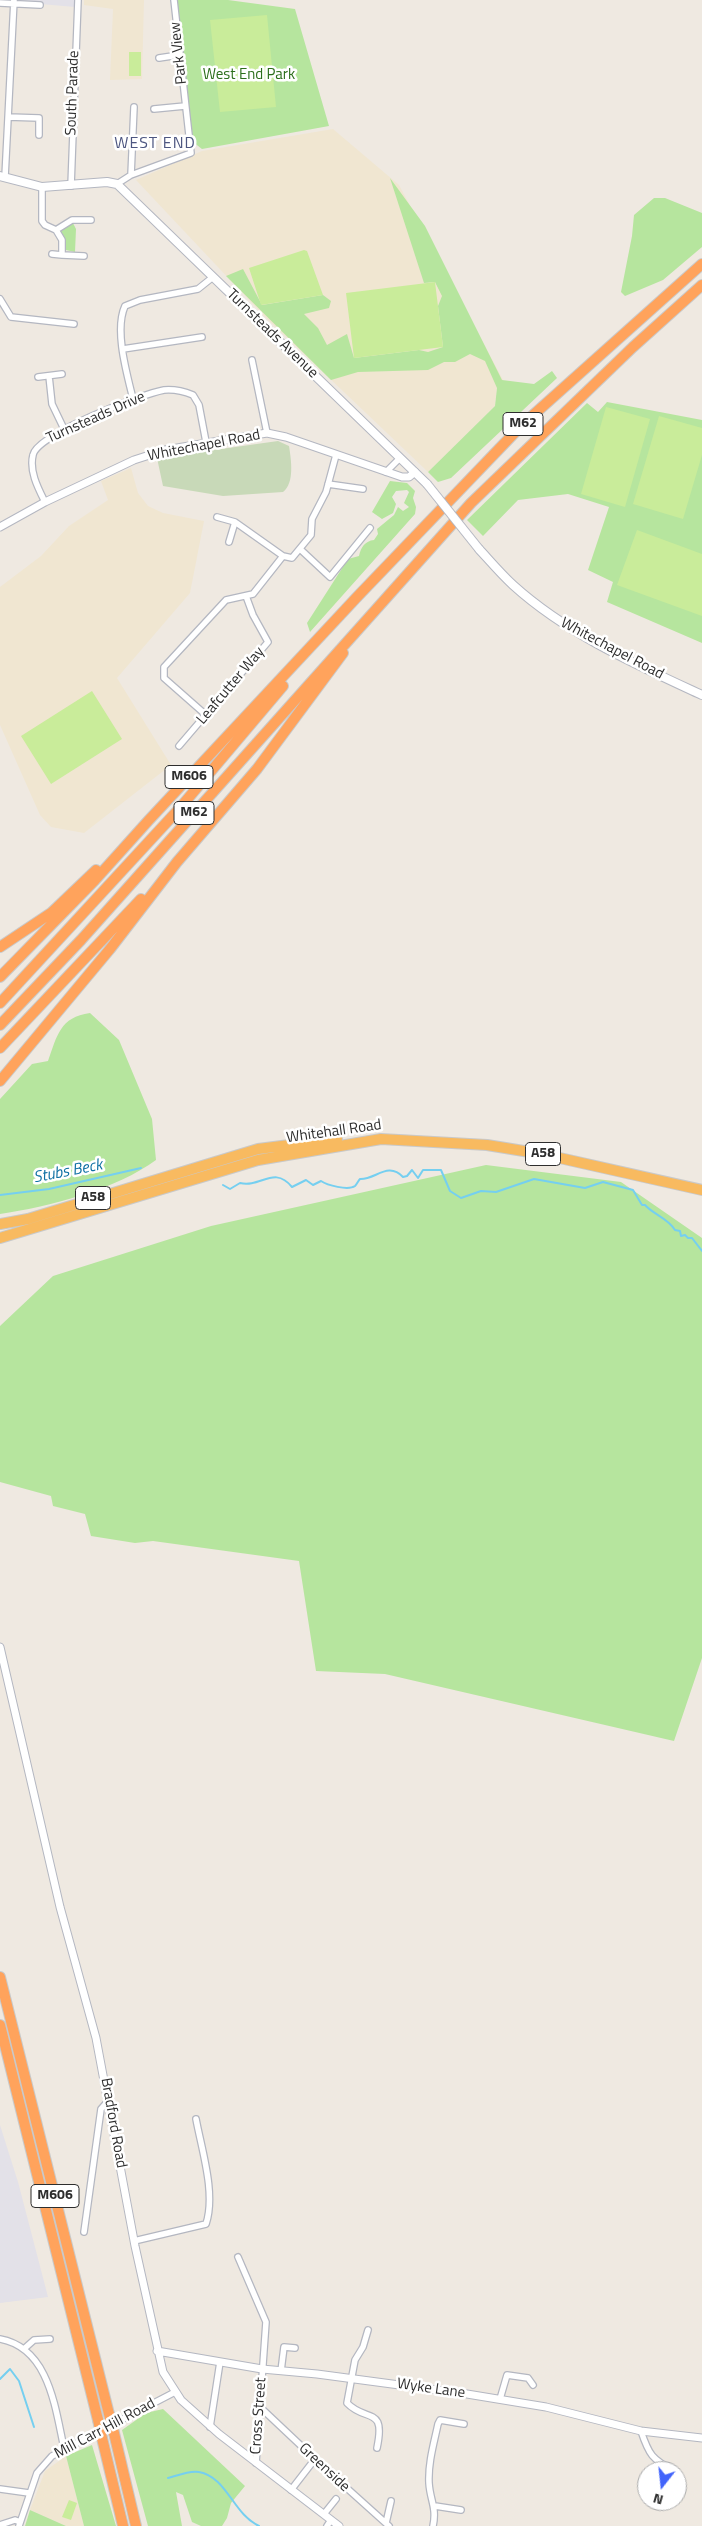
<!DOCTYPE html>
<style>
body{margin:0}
#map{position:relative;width:702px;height:2526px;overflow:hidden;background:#efe9e1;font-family:"Titillium Web",sans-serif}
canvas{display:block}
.north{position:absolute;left:637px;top:2461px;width:50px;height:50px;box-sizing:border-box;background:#fff;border:1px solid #ababab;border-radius:50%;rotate:196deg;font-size:14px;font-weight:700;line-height:20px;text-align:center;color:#2e2e2e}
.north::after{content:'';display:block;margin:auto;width:18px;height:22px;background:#4264fb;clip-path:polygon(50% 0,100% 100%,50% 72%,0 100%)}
</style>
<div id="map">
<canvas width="702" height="2526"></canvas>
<div class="north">N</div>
</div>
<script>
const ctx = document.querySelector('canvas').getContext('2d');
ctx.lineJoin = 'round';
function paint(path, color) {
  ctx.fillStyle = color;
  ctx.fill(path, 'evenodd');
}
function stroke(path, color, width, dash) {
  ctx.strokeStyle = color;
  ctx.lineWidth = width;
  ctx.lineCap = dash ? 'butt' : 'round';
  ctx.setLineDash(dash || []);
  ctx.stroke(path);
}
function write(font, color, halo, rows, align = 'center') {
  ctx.font = font + ' "Titillium Web",sans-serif';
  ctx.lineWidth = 5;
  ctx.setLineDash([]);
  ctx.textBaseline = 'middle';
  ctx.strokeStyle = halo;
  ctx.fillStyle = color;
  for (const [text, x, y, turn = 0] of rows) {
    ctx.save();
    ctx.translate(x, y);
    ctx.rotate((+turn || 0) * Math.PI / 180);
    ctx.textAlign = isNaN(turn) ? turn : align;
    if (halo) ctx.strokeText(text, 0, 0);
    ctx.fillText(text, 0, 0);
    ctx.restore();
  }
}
paint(new Path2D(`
 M18 0H75V7L17 2Z
 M0 2125 18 2182 48 2297 0 2303Z`), '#e3e1e8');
paint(new Path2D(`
 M84 0H144L142 79 110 80 113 9 84 5Z
 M333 129 399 185 503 380 497 388 495 406 428 472 264 316 136 180 202 151Z
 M131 468 138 493 148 506 163 513 204 521 190 593 117 678 171 765 84 833 51 827 40 815 0 725V587L41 556 69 526 108 500 101 481Z
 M66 2456 84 2526H66L30 2510 45 2471Z`), '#f0e6d1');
paint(new Path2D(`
 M176 0H228L295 9 329 126 202 149 193 142Z
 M390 178 425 226 502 380 534 384 552 371 557 378 451 478 438 482 428 472 495 406 497 388 485 361 470 354 455 362H444L428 370 358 372 331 380 226 276 243 269 262 305 323 295 331 301 329 308 304 314 318 328 327 345 347 334 354 358 419 350 428 352 443 347 438 306 442 296 435 282 424 283Z
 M654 198H665L702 213V247L663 280 625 296 621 292 632 236 634 215Z
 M69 223H73L76 229 75 252 66 250 64 237 59 229Z
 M607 402 702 420V643L607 602 613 582 588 570 609 507 568 494 518 500 483 536 467 520 587 403 598 412Z
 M390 481 407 483 415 491 413 498 416 507 415 514 310 632 307 623 348 559 359 556C361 547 365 541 374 540L378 534 377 529 394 515 398 507 403 511 409 507 404 503 409 492 407 490 396 491 392 497 396 504 393 513 382 519 372 512Z
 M90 1013 119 1040 152 1119 156 1160C117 1189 48 1207 0 1214V1099L32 1064 48 1061C57 1036 60 1017 90 1013Z
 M486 1165 621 1182 702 1238V1658L674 1741 385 1674 316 1671 299 1561 153 1541 135 1543 91 1536 85 1514 53 1506 51 1496 0 1482V1326L53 1276 211 1226Z
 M163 2409 245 2486 231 2503 227 2518 222 2526H201L192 2522 183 2495 176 2492 182 2526H148L122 2430 146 2413Z
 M92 2445 116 2526H25L30 2510 66 2526H84L66 2456Z`), '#b6e59e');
paint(new Path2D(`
 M278 441 289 446C291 459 295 483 283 492L223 496 163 486 157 458Z`), '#c8d9b8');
paint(new Path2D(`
 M267 15 276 107 220 112 210 20Z
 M129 52H141V76H129Z
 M304 250 307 251 323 295 261 305 249 268Z
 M435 282 443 347 354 358 346 293Z
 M606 407 650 419 625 507 581 494Z
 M659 416 702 428V455L683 519 633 504Z
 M637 530 702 554V616L617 585Z
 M92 691 122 739 51 784 21 736Z
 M69 2500 77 2503 71 2520 62 2517Z`), '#c9ec9a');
stroke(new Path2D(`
 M223 1185 230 1189 240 1183C261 1188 274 1165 292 1187L306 1180 313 1185 321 1181C327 1185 348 1191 355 1186 357 1184 358 1181 360 1179 375 1180 388 1161 403 1177L407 1176 412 1170 418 1178 423 1170H441L450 1191 461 1198 481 1191 496 1192 534 1179 585 1188 603 1182 633 1190 642 1205H645C654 1215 668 1218 675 1230L680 1231 681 1236 685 1235 688 1238H692L702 1251
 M0 1195 49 1189 141 1168
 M0 2379 10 2369 19 2381 34 2427
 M168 2478C176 2476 190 2470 199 2472 227 2477 233 2514 259 2526`), '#75cff0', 2);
const minor = new Path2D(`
 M0 3 40 5
 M159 58 179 55
 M154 109 185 106
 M8 117 39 118V135
 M131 175 134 107
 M5 177 14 0
 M117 184 131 175 191 153 174 0
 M71 186 78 0
 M42 187V221L45 225 56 230 62 240V255L84 256
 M56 230 72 220H91
 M52 254 62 255
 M0 299 11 317 74 324
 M123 349 202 337
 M252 360 267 433
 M49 376 52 404 64 429
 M38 377 62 374
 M133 399C127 374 114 330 125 306L140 300 198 289 213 277
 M386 472 400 458
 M328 484 363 489
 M45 502C38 488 29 471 33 455 37 434 142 394 164 390 175 389 183 391 193 395L199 405 206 442
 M217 517 235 522 283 556
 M229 542 235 522
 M300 549 330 577 370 528
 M206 715 164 678V667L226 600 253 594 283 556 292 558 311 535 312 519 326 492 336 455
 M179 746 268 642 253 615 246 596
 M84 2232 101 2109 109 2100
 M134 2241 206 2224C216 2194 202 2151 196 2119
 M238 2257 266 2322 256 2463
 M368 2330 363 2347 355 2360 347 2403C366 2423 386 2405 377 2448
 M0 2339C49 2348 55 2407 64 2448
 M25 2348 34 2340 50 2339
 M281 2371 284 2347 295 2348
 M500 2399 507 2375 528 2378 533 2385
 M261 2408 330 2473 389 2526
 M210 2427 220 2362
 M641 2431C649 2455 652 2459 674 2471
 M0 2489 29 2493
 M291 2490 315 2459
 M435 2506 461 2510
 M324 2514 336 2499
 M386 2523 391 2501
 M0 2525 15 2520 20 2522
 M19 2526 37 2473 52 2456 175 2392
 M327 2526 331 2520
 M433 2526C437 2508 430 2500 429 2483 428 2463 434 2443 438 2424L440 2420 464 2424`);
const tertiary = new Path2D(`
 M0 527 45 502 134 460 165 450 267 433 286 437 402 477H409L415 472
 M0 1647 60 1907 96 2038 135 2246 163 2372 181 2400 219 2434 339 2526
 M157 2351 262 2369 317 2374 467 2394 546 2407 641 2431 702 2438`);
const secondary = new Path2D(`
 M0 176 42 187 107 182 117 184 427 484
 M479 549C490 561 501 574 513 585 567 634 637 665 702 695`);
const trunk = new Path2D(`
 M0 1224 28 1219 258 1149 337 1139
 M0 1238 258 1160 381 1139 487 1145 542 1154 702 1190`);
const motorway = new Path2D(`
 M0 947 51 913 96 870
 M0 977 95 880 148 821 357 597 522 425 702 264
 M0 1003 179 809 283 686
 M0 1025 81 940 471 503 633 347 702 285
 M0 1048 141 899
 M0 1081 110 949 177 862 257 769 343 653
 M0 1977 109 2414
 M0 2025 98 2420
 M114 2433 136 2526
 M102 2438 123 2526`);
stroke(minor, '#b4b7c1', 8);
stroke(tertiary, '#b4b7c1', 9);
stroke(secondary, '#b4b7c1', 10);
stroke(trunk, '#c9c9c9', 12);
stroke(motorway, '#c9c9c9', 12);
stroke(minor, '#fff', 5.5);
stroke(tertiary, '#fff', 7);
stroke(secondary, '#fff', 8);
stroke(trunk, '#f8ba60', 10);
stroke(motorway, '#ffa35c', 10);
const secondaryBridge = new Path2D(`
 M427 484 479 549`);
const motorwayBridge = new Path2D(`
 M109 2414 114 2433
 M98 2420 102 2438`);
stroke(secondaryBridge, '#b4b7c1', 10, []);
stroke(motorwayBridge, '#c9c9c9', 12, []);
stroke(secondaryBridge, '#fff', 8);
stroke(motorwayBridge, '#ffa35c', 10);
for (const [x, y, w] of [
 [523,424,40],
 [189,777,48],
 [194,813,40],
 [543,1154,35],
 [93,1198,35],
 [55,2196,48]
]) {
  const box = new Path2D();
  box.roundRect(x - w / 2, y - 11.5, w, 23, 4);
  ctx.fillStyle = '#fff';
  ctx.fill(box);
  stroke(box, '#2e2e2e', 1);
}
write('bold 14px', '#2e2e2e', null, [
 ["M62",523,424],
 ["M606",189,777],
 ["M62",194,813],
 ["A58",543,1154],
 ["A58",93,1198],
 ["M606",55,2196]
]);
write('15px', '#2e2e2e', '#fff', [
 ["Park View",179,53,-96],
 ["South Parade",73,93,-88],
 ["Turnsteads Avenue",272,334,44],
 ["Turnsteads Drive",96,418,-24],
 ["Whitechapel Road",204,446,-11],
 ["Whitechapel Road",612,649,28],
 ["Leafcutter Way",231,686,-50],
 ["Whitehall Road",334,1132,-8],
 ["Bradford Road",113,2123,80],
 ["Wyke Lane",431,2389,8],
 ["Cross Street",259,2416,-86],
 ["Mill Carr Hill Road",105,2429,-28],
 ["Greenside",324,2468,43]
]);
write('15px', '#2c6e1b', '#fff', [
 ["West End Park",249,75]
]);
ctx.letterSpacing = '1px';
write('16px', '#4d5680', '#fff', [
 ["WEST END",155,144]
]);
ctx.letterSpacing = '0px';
write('italic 16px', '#0d6fa3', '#fff', [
 ["Stubs Beck",68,1172,-11]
]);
</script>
